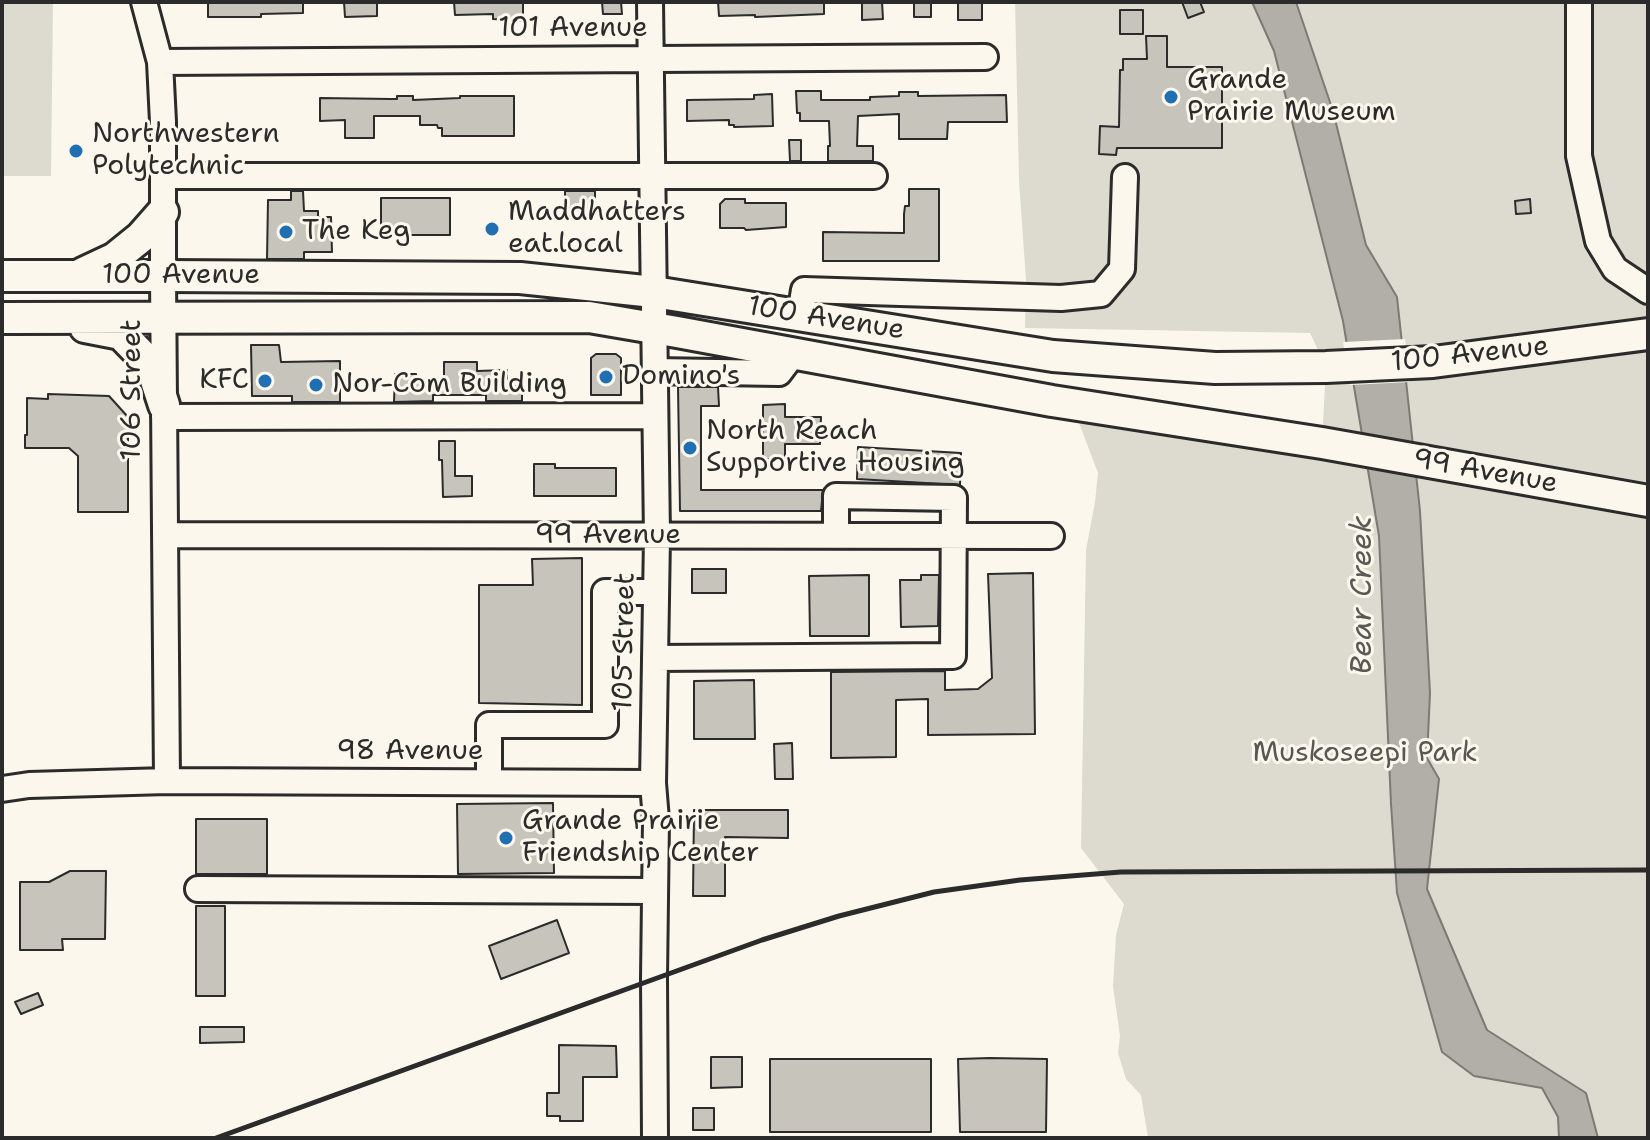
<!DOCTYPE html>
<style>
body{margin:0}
#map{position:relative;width:1650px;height:1140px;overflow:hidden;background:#fbf7ec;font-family:"Shantell Sans",sans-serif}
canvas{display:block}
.frame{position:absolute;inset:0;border:4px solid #2b2b2b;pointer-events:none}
</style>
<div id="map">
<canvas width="1650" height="1140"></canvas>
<div class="frame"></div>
</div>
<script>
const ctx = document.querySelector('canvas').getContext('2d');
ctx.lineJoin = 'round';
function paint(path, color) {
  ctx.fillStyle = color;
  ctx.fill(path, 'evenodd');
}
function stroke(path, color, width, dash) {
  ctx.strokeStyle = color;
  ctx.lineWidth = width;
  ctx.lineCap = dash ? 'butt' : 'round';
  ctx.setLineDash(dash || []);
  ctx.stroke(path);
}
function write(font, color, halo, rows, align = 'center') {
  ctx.font = font + ' "Shantell Sans",sans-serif';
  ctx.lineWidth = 6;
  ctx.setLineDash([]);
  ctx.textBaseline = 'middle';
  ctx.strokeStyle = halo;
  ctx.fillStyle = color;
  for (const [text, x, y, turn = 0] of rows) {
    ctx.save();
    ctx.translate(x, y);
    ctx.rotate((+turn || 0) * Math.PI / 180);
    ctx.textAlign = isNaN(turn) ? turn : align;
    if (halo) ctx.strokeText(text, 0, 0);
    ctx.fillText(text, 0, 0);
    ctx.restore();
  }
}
paint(new Path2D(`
 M2 2H53L51 176H2Z
 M1015 2H1648V1138H1148L1141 1095 1126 1079 1118 1053 1120 1036 1113 986 1116 935 1124 904 1081 848 1086 550 1095 502 1098 473 1076 415 1322 442 1326 367 1310 333 1025 328 1026 280 1019 181Z`), '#dddad0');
const water = new Path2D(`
 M1252 2H1296L1333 111 1366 245 1397 297 1420 511 1430 693 1427 758 1439 779 1427 889 1487 1030 1586 1093 1598 1138H1559L1558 1117 1542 1088 1474 1076 1442 1052 1397 893 1391 804 1379 536 1343 321 1274 51Z`);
paint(water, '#b1afa7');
stroke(water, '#7b7a75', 2);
paint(new Path2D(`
 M1405 339 1410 382 1350 385 1343 342Z`), '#fbf7ec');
const building = new Path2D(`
 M208 2H303V13L261 14V17H208Z
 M344 2H377V16L345 17Z
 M454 2H523V21L493 19V14L455 15Z
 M602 2H621L622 14H603Z
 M718 2H824V14L755 17V15L719 16Z
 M862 2H882L883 19 862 20Z
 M914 2H931V17H914Z
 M958 2H982V20H958Z
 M1182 2H1200L1204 12 1188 18Z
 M1120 10H1143V34H1120Z
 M1146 36H1167V67H1222V148H1117L1116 155 1099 154 1100 126 1119 127 1120 70H1123V59H1147Z
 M796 91H821V100H870V97L899 96V92H918V96L1006 95 1007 122H948L947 139H899V114L858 116 857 146H873V161H828V146H830L829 121H800V113H797Z
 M772 94 773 126 734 127V125H729V120L687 121V100L754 99V95Z
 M397 96H413V100L460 98V96H514V136H442V128H438L437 125H420V116H374V138H345V120L320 121V98L391 99H397Z
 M789 140H801V161H790Z
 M909 189H939V261H823V232L904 233V214L905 206H909Z
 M291 191H303L304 211H318V217H331L332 252H304V259H267L268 200H291Z
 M565 191H595V208H565Z
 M381 198H450V235H381Z
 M725 199H745V203H786V227L746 230 744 228H720V204Z
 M1530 199 1531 213 1516 214 1515 201Z
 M251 345H279L281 362 340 361V402H292V396H252Z
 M596 354H616L621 358V395H591V358Z
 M444 362H477V371L507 370V386H522V401H486V395H433V401L394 402 395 374H416V382H444Z
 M678 387H718L719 406H701V490H823L821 511H680Z
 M48 394 109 396 128 417V512H78V456L69 448H25V435H27V398L48 399Z
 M785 404V417H821L820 444H785V459H763V405Z
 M439 441H455V476H472V496L443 497 442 460H439Z
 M858 447 961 453 960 485 857 479Z
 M534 464H555V468H616V496H534Z
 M582 558V705L479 703V585H533L532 559Z
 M692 569H726V593H692Z
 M1033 573 1035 734 928 735V699L896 700V757L831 758V672L945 671V690L978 689 992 678 988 574Z
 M869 575V636H810L809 576Z
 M921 575H939L938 626 901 627 900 580H921Z
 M754 680 755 739H694V681Z
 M792 743 793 779H775L774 744Z
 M553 803 554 873 458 874 457 804Z
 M694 810H788V838L725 837V896H693Z
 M196 819H267V874H196Z
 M70 871H106L105 939H62L63 950H20V882H49Z
 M196 906H225V996H196Z
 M557 920 569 953 501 979 489 946Z
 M38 993 43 1005 21 1014 15 1002Z
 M200 1027H244V1042L200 1043Z
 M559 1045 616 1046 617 1077H583V1121H560V1116H547V1093H559Z
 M711 1057H742V1087L711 1088Z
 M990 1058 1047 1059 1046 1132H960L958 1059Z
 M770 1059H931V1132H770Z
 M693 1108H714V1130H693Z`);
paint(building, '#c7c4bc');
stroke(building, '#2b2b2b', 2);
const minor = new Path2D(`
 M144 2 160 62 163 122V276L167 781
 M650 2 657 537 653 783 656 820 654 978 655 1138
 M1579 2V156L1598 241 1615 269 1648 291
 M160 62 985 57
 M163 176H874
 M800 315 804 290 1061 298 1101 294 1122 269 1125 177
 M654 371 779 373 794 353
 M164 417 655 416
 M165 535 1051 536
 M655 658 953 656 954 498 836 496V536
 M489 782V725H605V592H656
 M2 789 29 785 167 781 653 783
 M198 889 655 891`);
const major = new Path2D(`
 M83 273 115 258 141 237 163 212
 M2 276H163L520 278 654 292 1053 356 1215 368 1326 367 1433 362 1648 334
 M2 318 589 317 677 332 1052 401 1322 443 1648 501
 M85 327 121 334 151 365 164 405`);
stroke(minor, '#2b2b2b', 30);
stroke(major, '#2b2b2b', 36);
stroke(minor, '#fbf7ec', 24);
stroke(major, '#fbf7ec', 30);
stroke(new Path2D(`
 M216 1138 762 940 839 916 934 892 1020 880 1121 872 1648 870`), '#2b2b2b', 5);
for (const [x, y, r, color] of [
 [1171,97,8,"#1f6fb2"],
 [76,151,8,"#1f6fb2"],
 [492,229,8,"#1f6fb2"],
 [286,232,8,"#1f6fb2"],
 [606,377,8,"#1f6fb2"],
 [265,381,8,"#1f6fb2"],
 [316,385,8,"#1f6fb2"],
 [690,448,8,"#1f6fb2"],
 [506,838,8,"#1f6fb2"]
]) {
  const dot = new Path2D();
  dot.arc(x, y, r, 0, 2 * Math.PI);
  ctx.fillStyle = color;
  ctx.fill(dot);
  stroke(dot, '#fbf7ec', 3);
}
write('28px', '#2b2b2b', '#fbf7ec', [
 ["101 Avenue",573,29],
 ["100 Avenue",181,276],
 ["100 Avenue",826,319,9],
 ["100 Avenue",1470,355,-6],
 ["106 Street",133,390,-90],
 ["99 Avenue",1485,472,10],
 ["99 Avenue",608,536],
 ["105 Street",625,642,-89],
 ["98 Avenue",410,752]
]);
write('28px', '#2b2b2b', '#fbf7ec', [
 ["Grande",1187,81],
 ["Prairie Museum",1187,113],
 ["Northwestern",92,135],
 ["Polytechnic",92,167],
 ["Maddhatters",508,213],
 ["eat.local",508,245],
 ["The Keg",302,232],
 ["Domino's",622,377],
 ["KFC",249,381,"right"],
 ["Nor-Com Building",332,385],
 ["North Reach",706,432],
 ["Supportive Housing",706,464],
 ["Grande Prairie",522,822],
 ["Friendship Center",522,854]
], 'left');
write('28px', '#585754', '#fbf7ec', [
 ["Muskoseepi Park",1365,754]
]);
write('italic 30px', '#5a5956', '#fbf7ec', [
 ["Bear Creek",1363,595,-90]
]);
</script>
